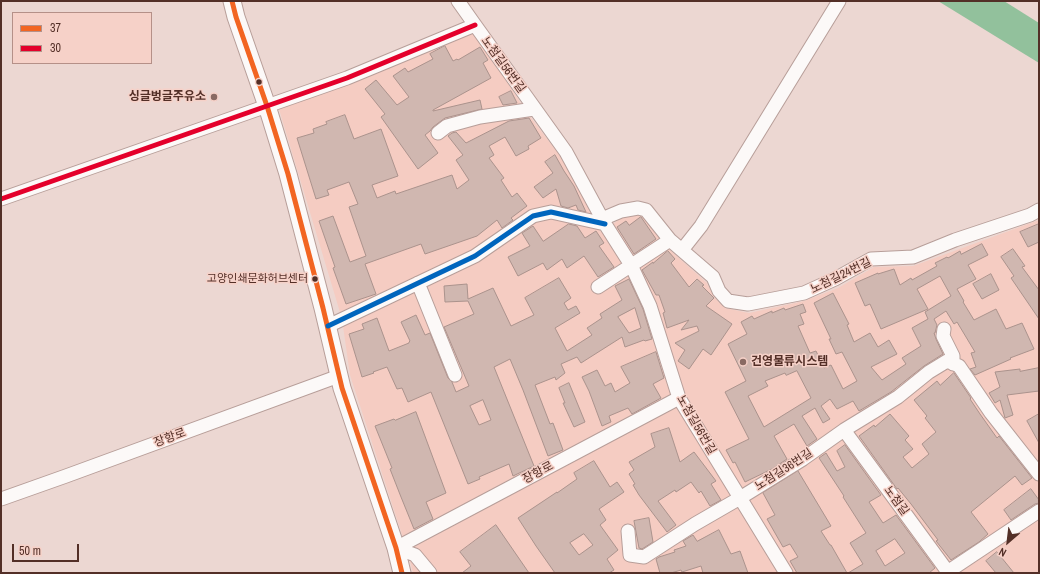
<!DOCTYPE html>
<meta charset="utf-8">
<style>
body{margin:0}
#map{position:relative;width:1040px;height:574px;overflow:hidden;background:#ecd7d2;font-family:"Archivo Narrow",sans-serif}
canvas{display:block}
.frame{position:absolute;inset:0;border:2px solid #532f27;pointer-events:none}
.legend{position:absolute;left:12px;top:12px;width:140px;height:52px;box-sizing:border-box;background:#f6d1c8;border:1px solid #b59088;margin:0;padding:5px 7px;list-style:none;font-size:12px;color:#532f27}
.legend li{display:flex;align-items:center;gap:8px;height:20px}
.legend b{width:20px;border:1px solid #b59088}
.north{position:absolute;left:988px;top:522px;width:40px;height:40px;-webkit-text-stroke:3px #f6d1c8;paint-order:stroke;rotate:208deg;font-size:11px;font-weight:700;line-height:16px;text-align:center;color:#532f27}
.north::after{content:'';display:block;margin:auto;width:14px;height:18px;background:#532f27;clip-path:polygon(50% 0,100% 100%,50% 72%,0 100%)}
.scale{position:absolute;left:12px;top:544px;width:67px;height:18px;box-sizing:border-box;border:2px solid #532f27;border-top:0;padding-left:5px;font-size:12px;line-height:14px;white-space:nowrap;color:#532f27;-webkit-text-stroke:3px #f6d1c8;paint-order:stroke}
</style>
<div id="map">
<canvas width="1040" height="574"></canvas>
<div class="frame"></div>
<ul class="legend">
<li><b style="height:5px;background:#f26522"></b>37</li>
<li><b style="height:5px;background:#e4002b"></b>30</li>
</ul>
<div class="north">N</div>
<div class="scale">50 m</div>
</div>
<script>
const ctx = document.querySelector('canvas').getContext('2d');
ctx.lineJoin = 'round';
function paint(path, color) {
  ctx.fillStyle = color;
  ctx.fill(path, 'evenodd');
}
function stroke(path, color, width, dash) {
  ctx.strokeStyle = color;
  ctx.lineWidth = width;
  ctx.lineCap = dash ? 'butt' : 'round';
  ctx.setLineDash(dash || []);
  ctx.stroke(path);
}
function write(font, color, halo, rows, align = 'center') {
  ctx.font = font + ' "Archivo Narrow","Noto Sans KR",sans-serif';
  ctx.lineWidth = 3;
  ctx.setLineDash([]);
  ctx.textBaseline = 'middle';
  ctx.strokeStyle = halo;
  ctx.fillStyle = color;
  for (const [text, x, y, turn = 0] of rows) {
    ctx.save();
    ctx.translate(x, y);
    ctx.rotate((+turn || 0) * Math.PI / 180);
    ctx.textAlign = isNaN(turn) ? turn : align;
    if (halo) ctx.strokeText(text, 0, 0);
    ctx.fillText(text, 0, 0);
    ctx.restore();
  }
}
paint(new Path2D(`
 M472 32 494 61 525 110 561 157 601 232 623 217 634 215H644L653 227 663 244 707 283 714 297 725 308 749 313 804 301 838 288 874 267 913 266 1039 220V573H413L408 553 350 375 342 319 279 109 345 86Z`), '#f5ccc2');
paint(new Path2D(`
 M938 1H1004L1039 23V63Z`), '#92c19c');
const building = new Path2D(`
 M445 46 453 61 457 59 458 60 480 47 488 60 483 63 491 78 433 110V111L480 100 482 109 445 118 433 127 430 131 425 135 438 153 418 169 381 117 385 114 365 89 376 80 397 105 409 97 393 76 405 68 408 72 433 59 430 54Z
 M511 91 517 103 503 105 499 97Z
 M345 115 354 139 381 129 398 176 372 185 377 198 395 191 396 194 452 175 457 189 469 180 456 160 463 155 448 136 452 133 456 132 466 143 509 121 529 118 541 138 528 146 529 149 516 156 505 137 489 146 494 155 489 158 504 178 501 180 512 197 517 193 527 206 511 218 513 220 502 228 497 220 477 236 425 254 421 244 365 264 376 294 346 304 333 268 335 267 319 221 333 216 350 262 366 256 349 207 358 204 349 182 327 190 329 195 316 199 297 138 314 133 313 129 327 124 326 122Z
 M555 155 564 171 574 186 586 212 578 210 576 205 568 208 561 206 556 189 543 198 534 187 553 173 545 162Z
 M641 217 656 239 634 254 617 227 626 221 629 225Z
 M569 224 577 226 585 238 596 231 604 243 599 246 614 267 598 277 584 256 567 268 562 259 547 270 543 263 518 276 508 257 530 246 522 233 533 226 543 241Z
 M1039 224V242L1028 247 1020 232Z
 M982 244 988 255 968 265 976 279 957 289 964 301 963 302 974 320 996 309 1006 329 1022 323 1034 349 1010 358 1011 359 975 375 970 369 976 367 971 353 975 352 957 322 954 324 946 311 934 319 937 325 935 333H934L936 339 943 354 924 366 891 392 859 411 853 401 837 409 830 399 821 406 830 419 823 423 815 408 802 416 817 439 807 446 794 424 774 436 787 459 772 469 745 482 735 462 733 463 726 450 749 439 725 392 746 381 728 344 747 334 741 322 752 316 754 319 772 311V313L784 308 785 310 803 304 806 312 800 314 804 324 798 326 810 353 816 351 824 368 831 365 843 389 857 381 842 352 836 354 829 339H831L814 303 833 293 849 324 847 325 854 342 870 333 878 347 889 340 897 354 871 367 882 380 906 364 902 358 921 346 912 328 928 319 925 312 951 296 940 276 917 289 928 309 881 329 870 304 865 306 855 283 878 273V274L894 269 900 285 911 278 912 280 937 266 935 263 947 257 948 258 960 251 961 254ZM797 371 811 398 764 427 748 396 768 386 765 381 785 373 786 375Z
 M1013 249 1025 266 1022 267 1039 290V319L1011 278 1014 276 1001 257Z
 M668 251 675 259 671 263 689 287 697 279 704 285 702 286 714 298 706 306 732 324 711 355 703 349 689 369 678 361 685 350 675 343 699 331 697 326 681 330 689 320 667 328 663 313 665 312 659 295H656L642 270 653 262V263Z
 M991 274 999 290 982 299 973 284Z
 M559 278 571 298 564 303 568 310 576 306 580 313 555 328 567 351 592 335 587 328 602 318 600 314 622 300 615 286 629 279 643 309 652 339 645 341 644 340 625 347 622 337 581 363 577 357 561 364 565 373 556 380 555 377 535 385 550 424 553 423 563 450 548 456 523 390 510 359 494 367 534 466 513 476 509 464 479 477 480 479 468 484 431 392 408 402 402 388 397 389 387 367 373 372 374 373 362 377 349 334 364 329 362 324 377 318 389 351 409 343V342L410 341 401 322 416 315 425 335 430 333 448 378 452 382 456 392 469 386 444 327 474 314 468 301 445 302 444 286 467 284 468 299 493 288 511 326 534 315 525 298ZM635 308 641 328 629 333 618 317ZM483 400 491 420 479 425 470 406Z
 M656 352 664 378 653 384 661 398 632 414 628 408 609 416 611 422 602 426 589 391 582 377 597 370 605 386 611 383 615 392 630 383 621 367Z
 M1039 368V391L1007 395 1013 415 1005 418 1000 400 995 403 989 393 1000 387 995 372 1020 369V371Z
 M954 373 971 398 970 399 980 414 997 438 999 436 1032 478 1022 485 1015 476 971 512 988 534 979 542 951 560 936 541 938 540 911 504 898 488 897 489 859 436 874 425 875 427 890 414 909 436 905 440 913 449 903 457 912 468 929 454 922 444 936 432 925 418 927 416 914 400 937 381 940 385Z
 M569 383 585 422 574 427 563 403H565L559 388Z
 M416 412 446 493 426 502 433 519 414 529 401 497 390 469 392 468 375 426 394 419 395 420Z
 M1039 414V443L1027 421Z
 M669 428 680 462 694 452 716 481 711 484 721 500 710 506 701 491 699 493 691 482 676 492 675 490 658 501 676 525 667 532 639 495 633 485 635 484 629 474 634 470 629 462 655 447 651 434Z
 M845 445 881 495 869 502 883 523 896 515 935 568 929 573H848L863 564 850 543 866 533 843 497 844 496 819 458 826 453 837 471 845 467 837 451ZM895 539 905 553 885 566 876 551Z
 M594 461 610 487 617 482 624 492 599 509 606 520 600 525 618 550 607 559 614 570 609 573H555L536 546 518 518 557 492V493L577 479 574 473ZM584 534 593 545 579 555 570 543Z
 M798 471 831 526 821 531 830 545H831L847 573H797L790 561 798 557 790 544 783 547 767 519 775 515 763 493Z
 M1031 489 1039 500V503L1035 504 1011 520 1004 510Z
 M649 518 653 542 642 549 639 548 634 521Z
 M496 525 529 573H462L471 566 460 552Z
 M719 530 731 554 740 551 748 573H703L701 566 682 572 681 570 671 573H660L656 559 659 557 675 552 674 550 686 546 683 541 693 535 697 541Z
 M997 552 1014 573H996L986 561Z`);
paint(building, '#d0b7b0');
stroke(building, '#ab938d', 1);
const minor = new Path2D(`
 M458 1 475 25 566 152 605 224 631 265 650 306 679 398 786 573
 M438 133 447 126 480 117 534 109
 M1 199 347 78 475 25
 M602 219 621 211 638 208 646 210 670 240 713 277 719 291 728 301 748 304 804 293 835 279 871 259 913 257 955 240 1030 215 1039 210
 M682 250 701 226 839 1
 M418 283 455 375
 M598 287 670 240
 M328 326 475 256 533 216 551 212 605 224
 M944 329 943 336 953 356V364
 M844 430 948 572
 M1 499 66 476 339 376
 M628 531 630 555 644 557 695 524 740 498 803 459 844 430 898 397 929 372 947 361 959 366 991 413 1039 474
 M396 548 679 398
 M396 548 415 555 430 573
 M946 573 1039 511`);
const major = new Path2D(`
 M232 1 236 17 267 106 288 174 323 308 342 388 396 548 402 573`);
stroke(minor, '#b79e99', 15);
stroke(major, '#b79e99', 19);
stroke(minor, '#fcf9f8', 13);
stroke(major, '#fcf9f8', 17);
stroke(new Path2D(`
 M232 1 236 17 267 106 288 174 323 308 342 388 396 548 402 573`), '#f26522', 5);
stroke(new Path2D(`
 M1 199 347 78 475 25`), '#e4002b', 5);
stroke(new Path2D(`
 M328 326 475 256 533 216 551 212 605 224`), '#0065bd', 5);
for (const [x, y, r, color] of [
 [259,82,3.5,"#532f27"],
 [214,97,4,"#896a63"],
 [315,279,3.5,"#532f27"],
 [743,362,4,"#896a63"]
]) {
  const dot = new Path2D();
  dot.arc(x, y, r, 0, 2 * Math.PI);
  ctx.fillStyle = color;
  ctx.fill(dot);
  stroke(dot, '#f6d1c8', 1.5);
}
write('11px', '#532f27', '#f6d1c8', [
 ["고양인쇄문화허브센터",308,279]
], 'right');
write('12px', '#532f27', '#f6d1c8', [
 ["노첨길56번길",503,65,54],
 ["노첨길24번길",841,276,-26],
 ["노첨길56번길",696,425,60],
 ["장항로",170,438,-20],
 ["노첨길36번길",784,470,-33],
 ["장항로",538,473,-28],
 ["노첨길",896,501,54]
]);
write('bold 12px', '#532f27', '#f6d1c8', [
 ["싱글벙글주유소",206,97],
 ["건영물류시스템",751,362,"left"]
], 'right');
</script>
